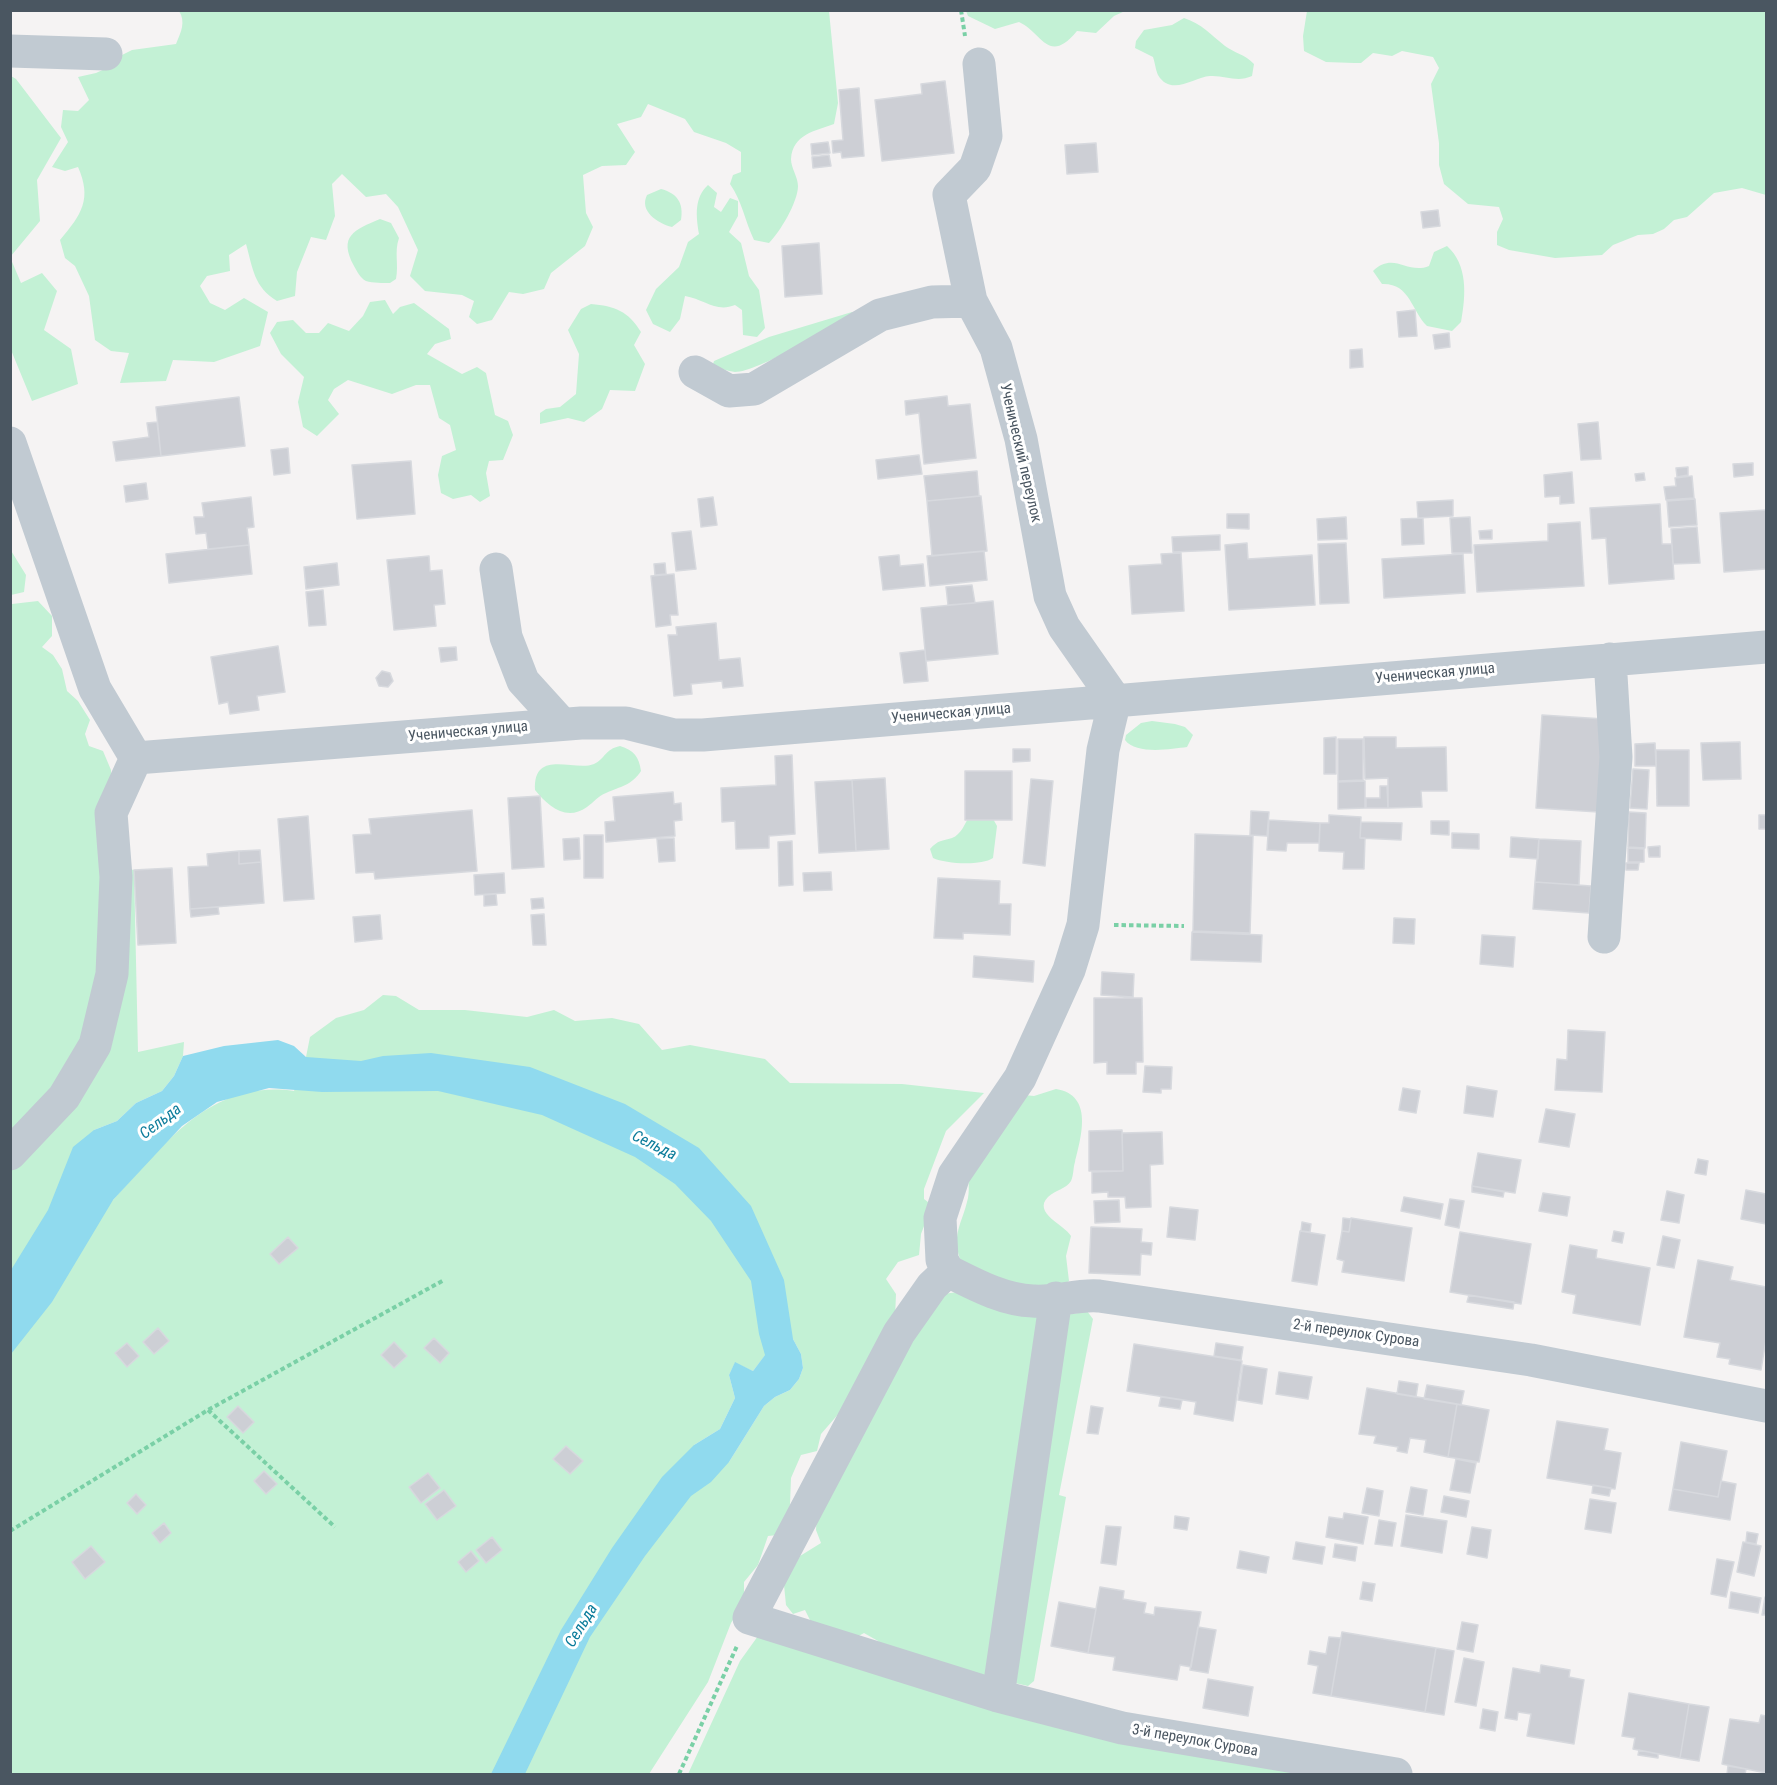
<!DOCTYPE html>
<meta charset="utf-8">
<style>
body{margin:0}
#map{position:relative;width:1777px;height:1785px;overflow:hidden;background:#f5f3f3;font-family:"Roboto Condensed",sans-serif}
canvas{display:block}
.frame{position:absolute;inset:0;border:12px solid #4a5661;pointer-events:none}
</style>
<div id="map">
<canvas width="1777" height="1785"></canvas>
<div class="frame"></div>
</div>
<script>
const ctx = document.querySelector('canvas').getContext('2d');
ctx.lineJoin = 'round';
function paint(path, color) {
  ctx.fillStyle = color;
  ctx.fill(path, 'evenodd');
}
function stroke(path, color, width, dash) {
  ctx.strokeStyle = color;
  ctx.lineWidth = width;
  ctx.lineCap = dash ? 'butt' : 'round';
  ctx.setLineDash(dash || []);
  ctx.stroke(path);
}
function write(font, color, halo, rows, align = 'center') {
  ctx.font = font + ' "Roboto Condensed",sans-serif';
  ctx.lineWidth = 6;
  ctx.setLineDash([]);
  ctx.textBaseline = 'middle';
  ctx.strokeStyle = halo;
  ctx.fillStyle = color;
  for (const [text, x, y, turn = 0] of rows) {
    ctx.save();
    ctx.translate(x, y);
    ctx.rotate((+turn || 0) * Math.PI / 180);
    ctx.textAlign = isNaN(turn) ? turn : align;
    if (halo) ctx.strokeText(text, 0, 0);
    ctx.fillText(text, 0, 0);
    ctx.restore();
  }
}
paint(new Path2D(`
 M179 11H829L838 103 834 124C815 131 793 134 791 159 791 168 798 177 798 186 798 202 780 232 769 243L754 240C745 221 742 201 730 184L733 175 741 172V152L726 143 694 132 685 119 648 104 641 117 617 124 635 152 626 165 602 166 583 175 586 213 593 227 585 246 551 273 544 289 523 294 509 292 492 320 477 324 469 317 474 301 462 295 425 291 410 276 418 250 398 207 386 194 366 197 342 174 332 184 335 216 326 240 311 237 297 272 295 296 277 301C254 287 253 269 246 244L229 255 230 271 207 276 200 286 210 303 225 310 244 298 268 312 260 346 214 362 173 360 166 381 120 383 129 353 111 351 95 340 89 296 75 266 65 258 60 240C82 214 92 199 78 167L65 171 52 167 68 142 61 127 63 110 78 111 89 100 78 77 96 73 111 66 118 57 132 50 176 44C181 32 186 22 179 11Z
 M966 11V10L1125 11 1114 16 1096 33 1077 31C1048 66 1042 32 1019 22L995 29 968 16Z
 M1307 11H1766V195L1742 188 1714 193 1687 217 1674 220 1664 229 1653 234 1638 235 1613 245 1602 255 1555 258 1509 250 1497 245V232L1503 219 1499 207 1468 204 1444 184 1439 165V143L1431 84 1439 68 1433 57 1402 51 1392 56 1373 53 1361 63H1354L1326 62 1304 51 1303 36Z
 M1184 18C1202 24 1210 34 1225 46 1234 53 1245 54 1254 64L1252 76C1237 83 1225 75 1210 76 1194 77 1171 97 1158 75 1156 71 1155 63 1153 57L1135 48 1136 41 1144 30 1172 25Z
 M11 76 16 79 61 138 37 180 40 221 11 256Z
 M708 185 717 193 714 207 721 212 730 198 738 201V216L729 232 741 243 749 276 759 290 765 328 757 337 743 335 742 310 735 305C716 313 704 299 685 296L680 319 670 332 653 324 646 310 656 289 679 267 688 242 699 234C696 216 694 198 708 185Z
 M661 189C677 193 684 203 681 220L672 227C657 223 639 211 647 195Z
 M380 219 391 223 399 238C394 252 399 264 396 279L390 283C383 283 373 283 366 281 360 278 357 271 354 266 338 236 354 230 380 219Z
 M1447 246C1468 265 1466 295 1461 322L1452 331 1427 326C1411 310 1410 283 1382 284L1373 271C1394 251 1407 275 1429 266L1434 252Z
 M10 257 21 283 42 273 57 291 44 330 71 349 78 384 32 401 11 350Z
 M385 300 393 314 400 307 414 303 449 329 451 339 435 344 427 354 462 374 477 367 486 373 495 415 508 421 513 435 503 460 489 461 486 473 490 496 480 502 471 495 453 499 441 493 438 475 442 456 456 450 450 425 439 418 430 385H416L392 394 348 380 334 389 328 400 339 414 317 436 303 427 298 402 304 377 281 354 270 333 277 322 293 320 306 333H319L328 323 349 331 363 316 370 302Z
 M591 304C615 306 628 311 641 332L634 345 645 364 635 391 610 390 602 409 584 422 568 418 540 424V413L546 409 560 407 576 394 579 354 568 330 581 309Z
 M852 312 855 314C832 327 758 372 735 372 728 371 719 369 713 364L714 361 769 337Z
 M10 549 26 575 24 592 11 595Z
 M10 598 12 604 38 601 52 616V636L42 647 53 655 62 669 67 691 78 701 90 720 85 734 89 746 103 751 111 770 110 866 134 870 138 1052 184 1042 183 1056 174 1076 162 1091 136 1103 117 1121 94 1130 113 1200C164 1145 210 1079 294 1091L306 1057 310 1037 336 1018 364 1010 383 995 396 996 419 1010H465L527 1017 554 1010 575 1021 612 1018 639 1024 662 1050 690 1045 765 1059 790 1083 902 1084 984 1093 946 1131 924 1189V1199L932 1205 921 1234 919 1255 898 1262 886 1279 896 1294 895 1318 841 1411 821 1434 817 1451 801 1455 791 1478 790 1505 778 1535 768 1536 758 1565 744 1582V1602L731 1623 708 1682 649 1774H11ZM793 1339 801 1354 803 1368 799 1379 790 1390 775 1397 764 1406 729 1462 694 1445 720 1429 735 1398 729 1375 735 1363 753 1371 766 1354Z
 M1152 721 1175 724 1185 727 1193 735 1187 747C1171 749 1136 755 1125 740L1126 735 1141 723Z
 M620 746C634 750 639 757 641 771 631 786 621 786 606 793 598 796 594 802 587 807 566 822 548 806 535 790 533 748 575 772 594 764 605 759 605 749 620 746Z
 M970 814 992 817 997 826 993 858C981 866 946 864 933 858L930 849C938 840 942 841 952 838 961 835 966 822 970 814Z
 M1056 1089C1094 1095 1081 1137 1075 1162 1073 1168 1074 1174 1071 1181 1066 1189 1055 1190 1048 1197 1032 1213 1065 1225 1071 1236L1066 1256 1069 1281 1045 1296 962 1264C950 1235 962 1225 968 1198 970 1187 968 1175 966 1164L1024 1095 1034 1096Z
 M958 1292C1001 1304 1043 1323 1087 1311L1093 1319 1059 1495 1066 1497 1034 1681 1028 1686 887 1654 878 1641 864 1633 855 1638 811 1622 805 1610 793 1614 786 1605 784 1585 800 1556 821 1543 816 1530 817 1512 936 1295Z
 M758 1636 1371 1774H688L740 1661Z`), '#c3f1d5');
paint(new Path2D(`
 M278 1040 294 1046 306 1057 361 1061 383 1056 431 1053 530 1067 625 1104 699 1148 751 1206 784 1280 793 1339 801 1354 803 1368 799 1379 790 1390 775 1397 764 1406 729 1462 711 1482 691 1496 645 1556 590 1637 525 1774H491L561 1630 612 1548 662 1477 694 1445 720 1429 735 1398 729 1375 735 1362 753 1371 765 1355 759 1334 751 1281 711 1221 675 1184 635 1157 542 1115 438 1091 322 1092 269 1088 217 1102 182 1126 113 1200 52 1302 11 1354V1270L48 1210 73 1147 94 1130 117 1121 136 1103 162 1091 174 1076 183 1056 224 1046Z`), '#90daee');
const building = new Path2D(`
 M945 81 954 153 882 161 875 100 922 94 921 84Z
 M859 88 864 156 842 158 841 152 833 153 832 141 843 140 839 90Z
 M828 142 830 153 812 155 811 144Z
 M1096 143 1098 172 1067 174 1065 145Z
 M829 155 831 166 813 168 812 157Z
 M1438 210 1440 226 1423 228 1421 212Z
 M819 243 822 294 785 297 782 246Z
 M1415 310 1417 336 1399 337 1397 312Z
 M1449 333 1450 347 1435 349 1433 335Z
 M1362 349 1363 367 1350 368V350Z
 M947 396 948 406 970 404 976 458 924 464 919 413 906 415 905 401Z
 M239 397 245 446 161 456 156 407Z
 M157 422 161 456 116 461 113 442 149 437 147 423Z
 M1598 422 1601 459 1581 460 1578 424Z
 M288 448 290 473 274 475 271 450Z
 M919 455 922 474 878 479 876 460Z
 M411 461 415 514 357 519 352 465Z
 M1753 463V475L1734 477 1733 464Z
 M1688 467V475L1677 477 1676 468Z
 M977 471 979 496 927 501 924 476Z
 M1572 472 1574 503 1560 504V496L1545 497 1544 475Z
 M1644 473 1645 480 1636 481 1635 474Z
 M1692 476 1694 498 1666 500 1664 487 1676 486 1675 478Z
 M146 483 148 499 126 502 124 486Z
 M981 496 987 551 932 556 927 501Z
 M251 497 254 527 247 528 249 545 208 549 206 533 196 534 194 517H204L202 503Z
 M713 497 717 525 701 527 698 499Z
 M1695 499 1697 525 1669 527 1667 501Z
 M1453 500V516L1418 518 1417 502Z
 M1660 504 1662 544H1672L1674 579 1609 584 1606 538 1592 539 1590 508Z
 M1766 510V569L1724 572 1720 513Z
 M1227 514H1249V529L1227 528Z
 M1346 517 1347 539 1318 540 1317 519Z
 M1470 517 1472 553H1452L1450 518Z
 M1423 518 1424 544 1402 545 1401 519Z
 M1580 522 1584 586 1477 592 1474 545 1548 541V524Z
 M1697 527 1700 563 1673 564 1671 529Z
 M1492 530V539H1480L1479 531Z
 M691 531 696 569 676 571 672 533Z
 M1220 535V550L1173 552 1172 537Z
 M1247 543 1248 559 1312 555 1315 605 1229 610 1225 545Z
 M1346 543 1349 603 1320 604 1318 544Z
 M249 545 252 574 169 583 166 554Z
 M984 551 987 580 930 586 927 556Z
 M1181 553 1184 611 1132 614 1129 566 1162 564 1161 554Z
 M1463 554 1465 593 1384 598 1382 559Z
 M899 555 900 566 923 564 925 586 883 590 879 557Z
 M429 556 430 571 442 570 445 604 434 605 436 626 394 630 387 560Z
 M337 563 339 585 306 589 304 567Z
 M665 563 666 574 655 575 654 564Z
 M674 574 678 615H670L671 625 656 627 651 576Z
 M972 585 975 603 948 605 946 587Z
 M323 590 326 625 309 626 306 592Z
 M993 601 998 654 926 661 921 608Z
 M716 623 719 660 740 658 743 686 723 688 722 681 691 684 692 694 674 696 668 635H677L676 627Z
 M278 646 285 692 257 696 259 710 230 714 228 702 219 704 211 657Z
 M456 647 457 660 441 662 439 648Z
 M925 650 928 681 904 683 900 653Z
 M382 671 390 673 393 681 388 687 379 686 376 678Z
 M1542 715 1604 719 1598 812 1536 808Z
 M1336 737V774H1324V738Z
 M1364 737H1396V748L1446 747 1447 791H1421L1422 807 1388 808V778L1365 779Z
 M1338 739H1363V780L1338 781Z
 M1740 742 1741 779 1703 780 1701 743Z
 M1655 743 1656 766H1635V744Z
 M1013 749H1030V761L1013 762Z
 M1656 750H1689V806H1657Z
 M792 755 795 834 769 836V848L736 849 735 821 722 822 721 788 776 785 775 756Z
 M1633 769 1649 770 1647 809 1630 808Z
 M965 771H1012V820H965Z
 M885 778 889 849 856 851 852 780Z
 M1031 779 1053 781 1045 866 1023 863Z
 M852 780 856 851 819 853 815 782Z
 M1365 781V808L1338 809V782Z
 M1380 786H1387L1388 808H1366V798H1380Z
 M673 792 674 804 681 803 682 820 674 821 675 836 606 842 605 822 615 821 613 797Z
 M540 796 544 867 512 869 508 798Z
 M472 810 477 871 375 879 374 872 356 873 353 835 371 834 369 819Z
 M1251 811 1269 812 1267 836 1250 835Z
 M1629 812 1646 813 1645 848 1628 847Z
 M1329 815 1361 817 1360 838H1365L1364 869H1343L1344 852 1319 851 1320 823H1329Z
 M1759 815H1766V829H1759Z
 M308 816 314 899 284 901 278 819Z
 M1269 820 1320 823 1319 843H1287L1286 851 1267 850Z
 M1431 821H1449V835L1431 834Z
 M1361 822 1402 823 1401 840 1360 838Z
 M1452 833 1479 834V849L1452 848Z
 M1195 834 1253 836 1250 933 1193 931Z
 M584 835H603V878H584Z
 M1511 837 1539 839 1538 859 1510 857Z
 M579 838 580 859 564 860 563 839Z
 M674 838 675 861 659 862 657 839Z
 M1539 839 1581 841 1579 885 1535 882Z
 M792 841 793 885 779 886 778 842Z
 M1660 846V857H1649L1648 847Z
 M1628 848 1644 849V862H1628Z
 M260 850 261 862 239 864V851Z
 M239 851V864L261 862 264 903 190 909 188 867 208 866 207 854Z
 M1626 863H1639L1638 870H1626Z
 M172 868 176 943 138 945 134 870Z
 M831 872 832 890 804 891 803 873Z
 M504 873 505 893 475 895 474 875Z
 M938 878 1000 881 999 904H1011L1010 935 963 933V939L934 938Z
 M1535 882 1591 886 1589 913 1533 909Z
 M496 894 497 905 484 906V895Z
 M543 898 544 908 532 909 531 899Z
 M218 907 219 914 191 917 190 909Z
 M544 914 546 945H533L531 915Z
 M380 915 382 939 355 942 353 917Z
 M1394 918 1415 919 1414 944 1393 943Z
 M1192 932 1262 935 1261 962 1191 960Z
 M1482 935 1515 937 1513 967 1480 964Z
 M974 956 1034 961 1033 982 973 977Z
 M1102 972 1134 974 1133 997 1101 995Z
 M1094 998H1142L1143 1062H1136V1074H1107V1062L1094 1063Z
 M1568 1030 1605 1032 1602 1092 1555 1090 1557 1059 1567 1060Z
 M1145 1066 1172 1067 1171 1089H1161V1093L1143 1092Z
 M1467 1086 1497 1091 1493 1117 1464 1113Z
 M1403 1088 1420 1091 1416 1113 1399 1110Z
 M1546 1109 1575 1114 1569 1147 1539 1142Z
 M1122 1130 1123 1171H1089V1131Z
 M1162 1132 1163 1164 1150 1165 1151 1207 1126 1208 1125 1197H1108V1192L1092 1193V1172L1123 1171 1122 1133Z
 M1478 1153 1521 1160 1515 1193 1472 1186Z
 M1698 1159 1708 1161 1706 1175 1695 1173Z
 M1472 1186 1504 1192 1503 1197 1472 1192Z
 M1746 1190 1766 1194V1224L1741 1219Z
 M1667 1191 1684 1195 1679 1223 1661 1220Z
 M1543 1193 1570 1197 1567 1216 1539 1211Z
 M1404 1197 1443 1204 1440 1219 1401 1211Z
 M1450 1199 1464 1201 1459 1228 1445 1225Z
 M1119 1200 1120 1222 1095 1223 1094 1201Z
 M1170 1207 1198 1210 1195 1240 1167 1237Z
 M1343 1218 1351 1219 1349 1232 1342 1231Z
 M1351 1218 1412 1228 1404 1281 1342 1272 1344 1261 1337 1259 1342 1231 1349 1232Z
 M1302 1222 1311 1224 1310 1232 1301 1231Z
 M1091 1227 1142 1229 1141 1242 1152 1243 1151 1255 1141 1254 1140 1275 1089 1273Z
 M1300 1231 1325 1235 1317 1285 1292 1281Z
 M1614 1231 1624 1233 1622 1243 1612 1241Z
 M1460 1232 1531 1244 1521 1304 1450 1292Z
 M1663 1236 1680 1240 1674 1268 1657 1265Z
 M288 1237 298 1248 279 1264 270 1254Z
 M1570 1245 1597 1250 1596 1258 1650 1268 1640 1325 1573 1313 1576 1295 1562 1292Z
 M1698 1260 1733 1267 1730 1280 1766 1287V1340L1761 1370 1729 1364 1730 1359 1717 1357 1720 1343 1684 1337Z
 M1469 1295 1514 1302 1513 1309 1467 1302Z
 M158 1328 169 1341 154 1354 143 1342Z
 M434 1338 449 1353 440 1363 424 1348Z
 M394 1342 407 1356 394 1368 381 1355Z
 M127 1343 139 1356 127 1367 115 1353Z
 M1216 1343 1243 1347 1241 1360 1214 1356Z
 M1134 1344 1242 1361 1233 1421 1194 1414 1196 1402 1127 1391Z
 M1243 1365 1267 1369 1262 1404 1238 1400Z
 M1279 1372 1312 1377 1308 1399 1276 1394Z
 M1399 1381 1418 1384 1416 1397 1397 1394Z
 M1427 1385 1464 1391 1461 1405 1424 1399Z
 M1367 1388 1457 1404 1448 1457 1424 1452 1426 1440 1410 1438 1407 1453 1397 1451 1398 1447 1374 1443 1376 1436 1359 1434Z
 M1161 1397 1182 1400 1180 1409 1159 1406Z
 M1457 1404 1489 1410 1479 1462 1448 1457Z
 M238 1406 254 1422 243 1433 227 1417Z
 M1091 1406 1103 1408 1098 1434 1087 1433Z
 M1557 1421 1608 1429 1604 1450 1621 1453 1615 1489 1547 1478Z
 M1681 1442 1727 1451 1718 1497 1673 1489Z
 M566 1446 583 1461 570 1474 553 1459Z
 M1456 1459 1476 1463 1470 1493 1450 1490Z
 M264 1471 277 1484 266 1494 254 1481Z
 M428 1473 440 1488 421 1503 409 1487Z
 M1721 1481 1736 1484 1730 1520 1669 1510 1673 1489 1718 1497Z
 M1593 1485 1611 1488 1609 1496 1592 1493Z
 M1411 1487 1427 1490 1423 1515 1406 1512Z
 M1367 1488 1383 1491 1379 1516 1362 1513Z
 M444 1490 456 1506 437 1520 425 1504Z
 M136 1494 146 1505 137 1514 127 1503Z
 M1444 1496 1469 1501 1466 1517 1441 1512Z
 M1590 1499 1616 1503 1611 1533 1585 1529Z
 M1344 1513 1368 1517 1363 1544 1326 1537 1329 1517 1343 1519Z
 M1406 1515 1447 1521 1442 1553 1401 1546Z
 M1175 1516 1189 1518 1187 1530 1174 1528Z
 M1379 1520 1396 1523 1392 1546 1375 1544Z
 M164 1523 171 1533 160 1543 152 1533Z
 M1106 1526 1121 1527 1116 1565 1101 1563Z
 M1472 1527 1491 1530 1487 1558 1467 1554Z
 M1747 1532 1758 1534 1756 1544 1746 1542Z
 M492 1537 502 1550 486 1563 476 1550Z
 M1296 1542 1325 1547 1322 1564 1293 1559Z
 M1743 1542 1761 1546 1754 1576 1737 1572Z
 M1335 1544 1357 1547 1355 1561 1333 1557Z
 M91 1546 105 1562 85 1579 72 1562Z
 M471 1551 479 1561 466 1572 458 1562Z
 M1240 1551 1269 1557 1266 1573 1237 1568Z
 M1717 1559 1734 1562 1726 1597 1711 1594Z
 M1363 1582 1375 1584 1372 1601 1360 1599Z
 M1100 1587 1124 1591 1123 1599 1146 1603 1144 1613 1154 1615 1155 1607 1201 1612 1191 1667 1180 1665 1177 1680 1113 1670 1115 1657 1088 1653Z
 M1731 1592 1761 1598 1758 1613 1729 1608Z
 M1765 1597 1766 1598V1615H1762Z
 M1059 1602 1096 1609 1088 1653 1051 1646Z
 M1462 1622 1478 1625 1473 1652 1457 1649Z
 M1198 1627 1216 1630 1208 1673 1190 1670Z
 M1342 1632 1436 1648 1425 1712 1331 1696Z
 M1329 1637 1341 1638 1331 1696 1313 1693 1318 1666 1308 1664 1310 1651 1326 1654Z
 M1436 1648 1454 1651 1444 1715 1425 1712Z
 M1464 1658 1484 1662 1476 1706 1455 1702Z
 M1541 1665 1570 1670 1569 1677 1584 1680 1574 1744 1527 1736 1531 1714 1518 1712 1517 1720 1505 1718 1513 1668 1540 1673Z
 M1208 1679 1253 1687 1248 1716 1203 1708Z
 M1629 1693 1689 1704 1680 1758 1633 1749 1635 1738 1622 1736Z
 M1689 1704 1709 1707 1699 1761 1680 1758Z
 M1483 1709 1498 1712 1495 1731 1480 1728Z
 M1761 1715 1766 1716V1773L1722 1764 1730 1719 1759 1723Z
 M1639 1750 1658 1754V1758L1638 1755Z
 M1728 1766 1746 1769 1745 1774H1727Z`);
paint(building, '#cdcfd5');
stroke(building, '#d7d9de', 1.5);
stroke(new Path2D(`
 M961 10 965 36
 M1114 925 1184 926
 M208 1410 335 1527
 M10 1531 208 1410 444 1280
 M679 1774 737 1646`), '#7ad0a6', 4, [4.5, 3]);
stroke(new Path2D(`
 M10 51 106 54
 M695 372 729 391 754 389 880 315 932 302 971 301
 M10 443 95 689 136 758
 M496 569 506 637 523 681 562 724
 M136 758 581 723H626L674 735H703L1766 647
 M1604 937 1616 757 1610 659
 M10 1154 64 1097 95 1045 112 974 116 877 111 813 136 758
 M948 1271 942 1260 940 1218 954 1175 1020 1078 1069 970 1083 925 1103 750 1115 700 1064 627 1050 596 1021 439 996 348 971 301 949 195 975 168 986 136 979 64
 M948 1271 932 1286 899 1333 749 1618 998 1696 1122 1728 1396 1774
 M948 1271C974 1284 1003 1300 1033 1301 1055 1303 1076 1294 1099 1296L1531 1360 1766 1406
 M998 1696 1056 1298`), '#c1cad2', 33);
write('15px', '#4a5661', '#fff', [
 ["Ученический переулок",1020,453,77],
 ["Ученическая улица",1435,674,-5],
 ["Ученическая улица",951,714,-5],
 ["Ученическая улица",468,732,-5],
 ["2-й переулок Сурова",1356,1334,8],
 ["3-й переулок Сурова",1195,1741,10]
]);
write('italic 16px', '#0c7c9b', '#fff', [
 ["Сельда",161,1122,-37],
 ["Сельда",654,1146,26],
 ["Сельда",582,1626,-59]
]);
</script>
